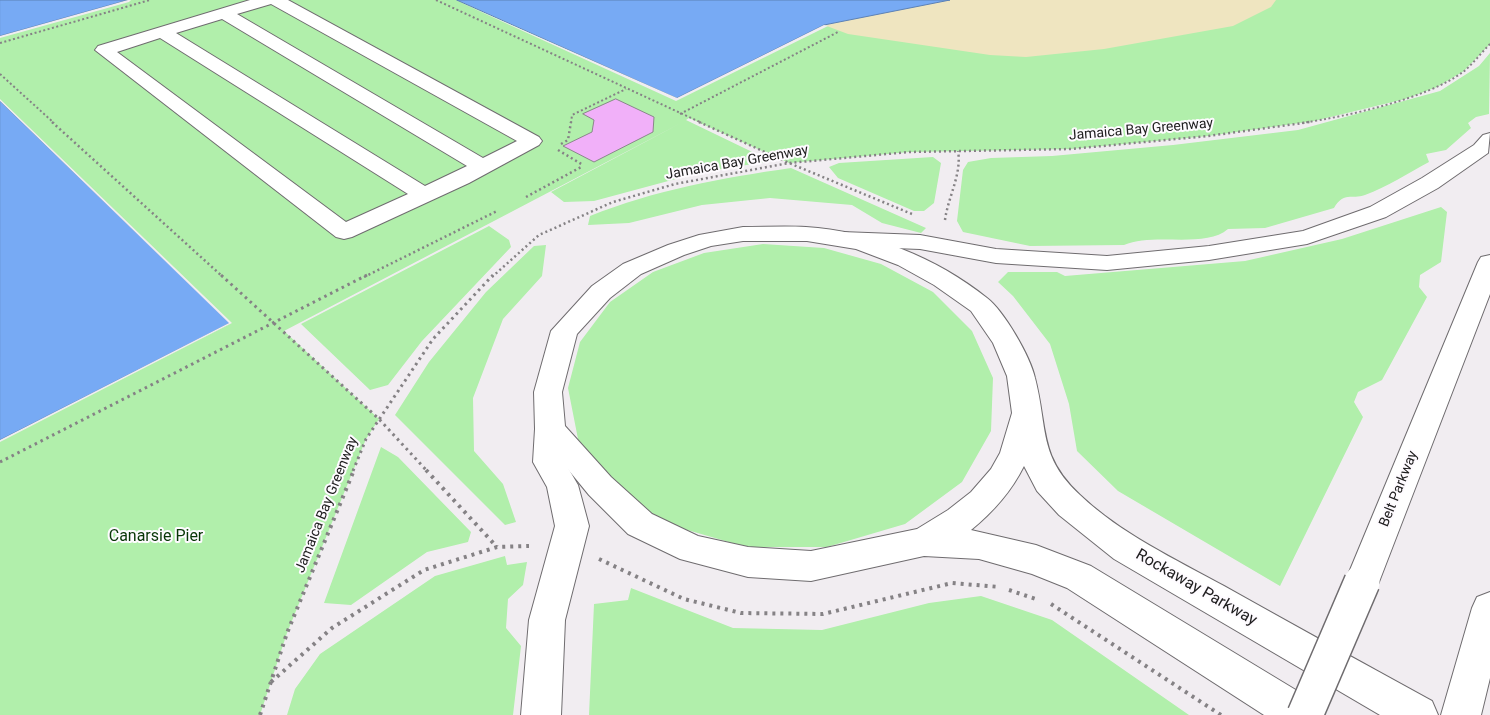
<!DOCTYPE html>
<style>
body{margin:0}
canvas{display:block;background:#f1edf1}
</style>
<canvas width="1490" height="715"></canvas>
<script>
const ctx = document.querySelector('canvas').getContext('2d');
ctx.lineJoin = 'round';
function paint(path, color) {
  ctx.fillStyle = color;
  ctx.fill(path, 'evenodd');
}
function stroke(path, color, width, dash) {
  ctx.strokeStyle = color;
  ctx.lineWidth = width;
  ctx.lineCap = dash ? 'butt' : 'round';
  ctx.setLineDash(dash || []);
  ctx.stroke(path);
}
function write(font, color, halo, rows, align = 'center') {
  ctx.font = font + ' Roboto,sans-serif';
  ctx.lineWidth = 4;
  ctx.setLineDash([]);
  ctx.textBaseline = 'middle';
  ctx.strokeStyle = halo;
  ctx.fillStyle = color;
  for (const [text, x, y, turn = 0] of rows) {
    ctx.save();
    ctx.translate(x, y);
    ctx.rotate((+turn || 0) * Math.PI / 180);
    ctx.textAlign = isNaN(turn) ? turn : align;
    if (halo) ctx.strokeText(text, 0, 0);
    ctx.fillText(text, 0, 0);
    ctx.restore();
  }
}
paint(new Path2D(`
 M128 0H457L677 98 824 25 950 0H1490V44L1464 71 1437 87 1405 99 1314 121 1208 136 1071 149 909 152 789 163 689 118 686 120 771 161 698 173 594 201 564 202 551 192 681 123 284 331 379 419 366 439 287 633 260 715H0V440L229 323 0 101V36Z
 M1490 53 1489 114 1476 117 1468 123 1471 128 1446 150 1426 154 1429 162C1408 173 1387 187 1365 195 1351 200 1344 191 1334 208L1265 228 1228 229C1205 249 1153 232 1124 245L1030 246 963 232 957 221 963 170 968 162 991 158 1052 156 1173 145 1298 130 1440 91 1479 66Z
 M933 157 941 163 934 203 924 211H914L838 178 829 167 839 163Z
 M791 168 926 228 921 233 882 223 852 205 770 198 702 205 629 223 588 225 590 216C655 190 722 178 791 168Z
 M1441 207 1447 212 1441 262 1420 275 1419 287 1427 297 1382 380 1358 392 1354 402 1363 417 1280 586 1118 491 1077 451 1069 404 1050 344 1013 296 998 282 1008 272H1057L1065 276 1245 261 1342 239Z
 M489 226 509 240 511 247 422 341 388 385 370 390 301 324Z
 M763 244 824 248 881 264 933 292 972 331 993 378 991 431 962 482 905 524 827 547H746L670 525 612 487 578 439 568 388 580 342 610 302 653 272 704 253Z
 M546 245 542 276 503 319 473 398 474 451 503 484 516 522 505 525 395 415 429 362 486 292 534 246Z
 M381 447 398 457 471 532 468 542 427 552 351 605 324 603Z
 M505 556 507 565 527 562 523 585 508 599 506 628 521 646 513 715H287L295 689 320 654 435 576Z
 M631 588 733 628 822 630 929 603 981 596 1052 620 1189 715H589L594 604 628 600Z`), '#b1efab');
paint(new Path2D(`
 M950 0H1276L1271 7 1233 26 1104 49 1026 57 990 55 848 34 824 25Z`), '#efe5c0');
const water = new Path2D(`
 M0 0H128L0 36Z
 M457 0H950L824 25 677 98Z
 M0 101 230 323 0 440Z`);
paint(water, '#77aaf4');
stroke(water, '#5d81b5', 1);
paint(new Path2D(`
 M128 0H131L129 2 0 38V36Z
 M455 0 677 98 824 25 828 26 676 101Z
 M0 99 232 323 0 442V440L229 323 0 101Z`), '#f1edf1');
const building = new Path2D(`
 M616 99 654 117 653 132 594 162 563 146 592 132 594 120 583 114Z`);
paint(building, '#f1b0f9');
stroke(building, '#8a878a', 1);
const minor = new Path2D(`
 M250 0H288L539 137 542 141 539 145 469 183 352 237 344 239 336 237 95 50 98 46ZM271 4 517 141 483 158 237 14ZM222 19 467 166 425 186 176 33ZM160 38 408 194 346 222 117 52Z`);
const major = new Path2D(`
 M743 227C764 227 785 226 806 227 870 231 937 258 987 298 1004 311 1030 356 1035 378 1048 428 1038 456 1080 495 1121 534 1175 559 1224 586 1293 625 1363 663 1432 701L1438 715H1380L1114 559 1059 515 1037 491 1024 466C1011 492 993 512 971 530L1036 545 1091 566 1314 701 1320 715H1264L1067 588 1032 574 979 559 924 556 811 581 748 577 680 559 628 534 589 495 535 429 534 392 551 331 592 286 623 264 668 245 699 235ZM743 241H807L856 249 898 265 934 285 971 311 993 343 1007 376 1012 413 1000 453 991 469 971 492 948 510 917 529 811 551 748 547 698 536 652 514 611 477 565 426 562 392 577 334 610 298 641 274 684 255 711 246Z`);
const highway = new Path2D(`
 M1490 133 1488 153 1438 188 1386 217 1307 244 1209 260 1107 270 996 263 920 249 842 246 834 244 830 239 834 234 842 232 920 235 996 249 1107 256 1209 246 1303 231 1370 207 1422 178 1474 145 1483 135Z
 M1490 255V294L1379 582 1374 593 1362 597 1350 593 1345 582 1478 262 1481 257Z
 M550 418 561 421 565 429 564 461 578 485 589 526 565 620 561 715H521L529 620 555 526 547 487 533 462 535 429 539 421Z
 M1490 592V678L1481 715H1441L1472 608 1477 597Z`);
stroke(minor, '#6f6c6f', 2);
stroke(major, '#6f6c6f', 2);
stroke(highway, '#6f6c6f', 2);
stroke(new Path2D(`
 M436 0 702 123
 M0 43 150 0
 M0 74 54 123
 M680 114 838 32
 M571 123 572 115 626 89
 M1302 123C1348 116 1426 99 1463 72 1473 64 1481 53 1490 44`), '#858285', 2, [2, 2.5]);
stroke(new Path2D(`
 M52 122 223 277
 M699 122 789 163 912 214
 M561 144 568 140 571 122
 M558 150 583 165
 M526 197 583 166
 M945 220C948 197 962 174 958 151
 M364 277 497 211
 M492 277 539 235 613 202 675 184 789 163 909 152 1071 149 1208 136 1310 122`), '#858285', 2.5, [2, 3]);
stroke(new Path2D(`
 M221 275 379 419 427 471
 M0 462 367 275
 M353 471 366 439 433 339 493 275`), '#858285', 3, [2.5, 4]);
stroke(new Path2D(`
 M426 470 497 547
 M599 559 684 599 741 613 823 614 952 583 1000 587
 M1009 590 1036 599
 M1051 604 1221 715
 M271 682 332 628 424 570 497 547 529 546
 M260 715 287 633 354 470`), '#858285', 4, [3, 5]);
paint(minor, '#fff');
paint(major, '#fff');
paint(highway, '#fff');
const highwayBridge = new Path2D(`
 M1305 715 1362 582`);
stroke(highwayBridge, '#6f6c6f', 38, []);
stroke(highwayBridge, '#fff', 35);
write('14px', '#212021', '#fefbff', [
 ["Jamaica Bay Greenway",1141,130,-5],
 ["Jamaica Bay Greenway",737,163,-10],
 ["Belt Parkway",1399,489,-68],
 ["Jamaica Bay Greenway",327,505,-68]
]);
write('16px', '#083706', '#fefbff', [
 ["Canarsie Pier",156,537]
]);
write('16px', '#212021', '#fefbff', [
 ["Rockaway Parkway",1196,588,30]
]);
</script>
